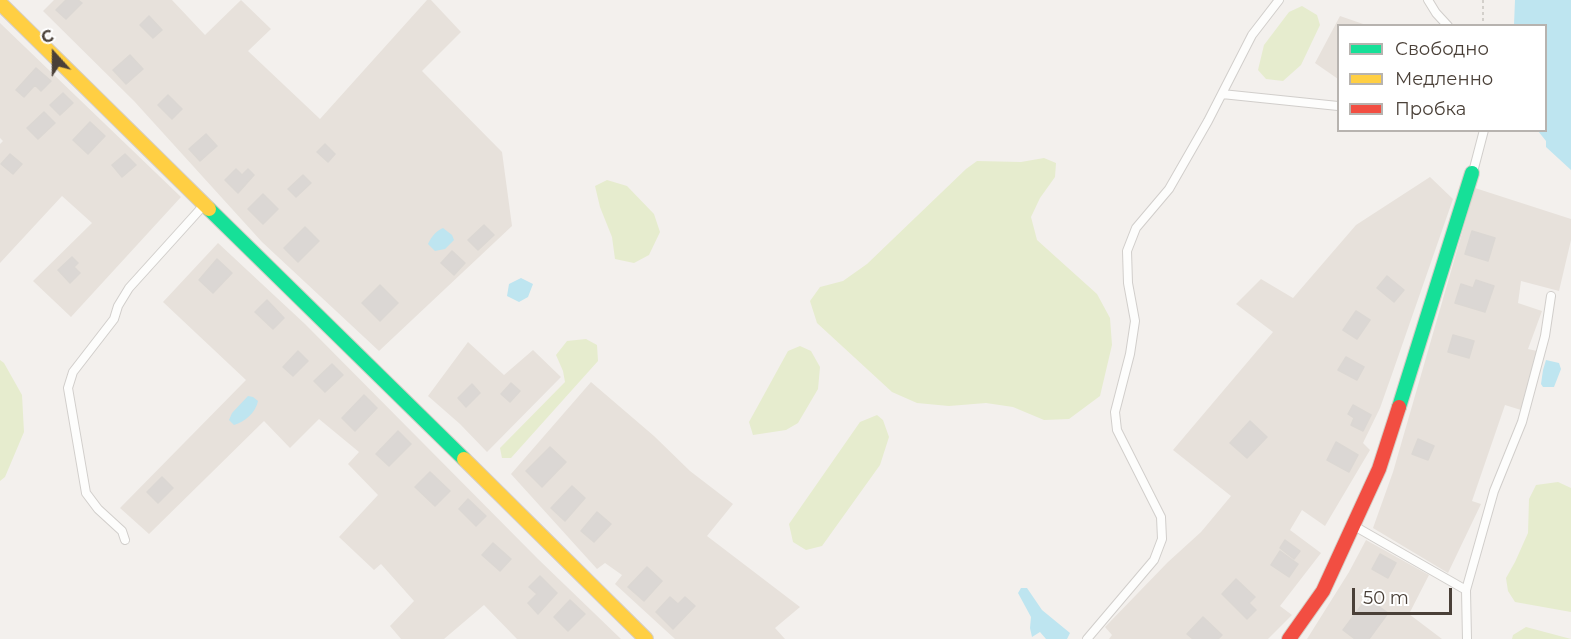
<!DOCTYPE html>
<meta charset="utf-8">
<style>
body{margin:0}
#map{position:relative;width:1571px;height:639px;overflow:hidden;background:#f3f0ed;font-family:Montserrat,sans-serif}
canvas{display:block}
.legend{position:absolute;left:1337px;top:24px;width:210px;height:108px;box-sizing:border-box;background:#fff;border:2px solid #b7b3af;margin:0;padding:8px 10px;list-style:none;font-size:18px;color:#4a4038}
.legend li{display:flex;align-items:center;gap:12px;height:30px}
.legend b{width:30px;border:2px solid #b7b3af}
.north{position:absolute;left:24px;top:24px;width:60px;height:60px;-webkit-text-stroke:4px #fff;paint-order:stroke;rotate:339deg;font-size:16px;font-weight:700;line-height:24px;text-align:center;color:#4a4038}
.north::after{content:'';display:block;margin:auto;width:21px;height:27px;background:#4a4038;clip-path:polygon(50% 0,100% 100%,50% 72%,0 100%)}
.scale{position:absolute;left:1352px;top:588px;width:100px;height:27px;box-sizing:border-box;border:3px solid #4a4038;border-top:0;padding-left:8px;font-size:18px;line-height:21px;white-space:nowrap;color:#4a4038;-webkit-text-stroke:4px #fff;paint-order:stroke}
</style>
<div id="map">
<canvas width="1571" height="639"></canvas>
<ul class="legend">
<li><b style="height:8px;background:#16e098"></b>Свободно</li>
<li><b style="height:8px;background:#ffcf43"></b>Медленно</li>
<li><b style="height:8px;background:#f24e42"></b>Пробка</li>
</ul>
<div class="north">С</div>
<div class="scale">50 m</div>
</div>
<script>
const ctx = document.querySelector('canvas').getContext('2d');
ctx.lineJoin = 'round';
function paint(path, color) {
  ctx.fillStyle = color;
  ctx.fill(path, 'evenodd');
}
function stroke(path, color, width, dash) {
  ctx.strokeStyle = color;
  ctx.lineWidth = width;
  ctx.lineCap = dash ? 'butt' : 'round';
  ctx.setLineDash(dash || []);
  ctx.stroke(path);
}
paint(new Path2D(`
 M54 0H172L205 35 241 0 271 29 248 51 320 119 427 0H431L461 32 422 71 502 152 512 226 379 351 262 242 134 101 43 11Z
 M1340 16 1366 25 1338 26V79L1315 63Z
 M0 23 181 197 71 317 33 281 92 223 62 196 0 263V144L3 141 0 138Z
 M1430 177 1453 199 1391 377 1380 408 1363 443 1370 450 1325 526 1302 510 1290 530 1321 553 1280 606 1292 615 1268 639H1109L1112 635 1105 627 1168 562 1201 532 1231 496 1173 450 1273 332 1236 304 1261 279 1293 298 1356 225Z
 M1475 188 1571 219V240L1559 291 1521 281 1518 303 1542 311 1528 349 1537 351 1521 410 1505 405 1472 501 1481 504 1448 573 1373 528 1393 472Z
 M218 243 305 324 538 559 621 639H517L484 605 444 639H401L390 626 414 601 381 564 374 570 339 537 378 495 348 464 359 452 319 419 290 448 264 421 149 534 120 508 246 380 163 302Z
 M468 342 504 375 533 350 561 377 487 452 460 424 428 396Z
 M591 382 654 436 690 471 733 504 707 536 800 607 775 628 785 639H675L615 584 622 575 605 563 597 569 511 474Z
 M1366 540 1429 575 1409 614 1442 639H1307L1349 572Z`), '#e7e1db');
paint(new Path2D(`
 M1302 6 1317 15 1320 25 1301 65 1283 81 1266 79 1258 70 1264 45 1289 12Z
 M1044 158 1056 163 1055 177 1040 198 1031 217 1037 240 1097 294 1110 318 1112 345 1100 396 1069 419 1044 420 1013 407 986 403 949 406 917 403 892 392 817 323 810 301 820 287 843 281 867 264 966 169 977 161 1021 162Z
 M607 180 627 186 654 214 660 232 649 255 634 263 615 259 612 237 600 207 595 186Z
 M586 339 597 345 598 361 511 458H502L500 448 565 382 563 371 556 355 567 341Z
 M800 346 811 351 820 367 818 389 798 423 786 430 753 435 749 422 788 351Z
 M0 360 4 363 22 395 24 432 5 477 0 481Z
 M877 415 883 420 889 437 880 465 822 546 806 550 793 542 789 524 860 422Z
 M1558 482 1571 488V612L1515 602 1508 591 1506 578 1515 562 1528 533 1529 499 1536 485Z
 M1526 627 1571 639H1512L1513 635Z`), '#e6ecce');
paint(new Path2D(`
 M1515 0H1571V170L1546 147V141L1538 131 1546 130V26L1514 25Z
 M443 228 452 235 454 240 445 249 435 251 428 244C431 237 436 231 443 228Z
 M521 278 533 284 528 297 519 302 507 296 509 284Z
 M1546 360 1559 363 1561 369 1554 387H1543L1541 384 1543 370Z
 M248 396 253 397 258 401C256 412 245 422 234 425L229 420 232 413Z
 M1021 588H1027L1042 610 1070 633 1067 639H1046L1040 632 1032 637 1030 628 1031 617 1018 593Z`), '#bee5f0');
const building = new Path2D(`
 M66 0H78L82 3 66 19 56 10Z
 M149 16 162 30 153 38 140 25Z
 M130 55 143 69 126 84 113 70Z
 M36 68 51 81 41 91 35 85 24 97 16 90Z
 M63 93 73 103 60 115 50 105Z
 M168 95 182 109 172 119 158 105Z
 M44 112 55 123 38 139 27 128Z
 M90 122 105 136 88 154 73 140Z
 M206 134 217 146 200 161 189 149Z
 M325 144 335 154 328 162 317 152Z
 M10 154 22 164 13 174 1 164Z
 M125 154 136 165 122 177 112 165Z
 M236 169 242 175 248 169 254 175 238 193 225 180Z
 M303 175 311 183 296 197 288 189Z
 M263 194 278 209 263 224 248 209Z
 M484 225 494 235 478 250 468 240Z
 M305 227 319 241 298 262 284 248Z
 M1472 231 1495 238 1488 261 1465 254Z
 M452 251 465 263 454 275 441 263Z
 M72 257 78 263 74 267 80 273 70 283 58 270Z
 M217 259 232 273 213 293 199 280Z
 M1387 276 1404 290 1394 302 1377 288Z
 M1476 280 1494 286 1485 312 1455 303 1461 284 1473 288Z
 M380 285 398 303 380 321 362 303Z
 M267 300 284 318 273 329 255 312Z
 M1356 311 1370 320 1357 339 1343 330Z
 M1453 335 1474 341 1469 358 1448 352Z
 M298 351 308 361 293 376 283 367Z
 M1346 357 1364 367 1357 380 1338 370Z
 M332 364 343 375 325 392 314 381Z
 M511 383 520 391 510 402 501 394Z
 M472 384 480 393 466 407 458 398Z
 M364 395 377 408 355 431 342 418Z
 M1353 405 1371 415 1363 431 1351 425 1354 418 1348 414Z
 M1250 421 1267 437 1247 458 1230 443Z
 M398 431 411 444 389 466 376 454Z
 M1418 439 1434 446 1428 460 1412 454Z
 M1336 442 1358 455 1349 472 1327 460Z
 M550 447 566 462 542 487 526 471Z
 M430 472 450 491 435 506 415 487Z
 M162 477 173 488 158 503 147 492Z
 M572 486 585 498 565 521 551 508Z
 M468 499 486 516 476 526 459 509Z
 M597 512 611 524 594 542 581 531Z
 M1285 540 1300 551 1294 559 1280 548Z
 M493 543 511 559 500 571 482 555Z
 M1280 551 1298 564 1289 577 1271 565Z
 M1380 554 1396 563 1388 578 1372 569Z
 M647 567 662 581 644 601 628 587Z
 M540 576 557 593 538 614 528 603 537 594 529 587Z
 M1236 579 1255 597 1249 603 1256 610 1247 619 1222 594Z
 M670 597 678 604 685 597 695 606 673 629 656 612Z
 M1367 598 1388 613 1369 639H1355L1343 630Z
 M570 600 585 614 568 631 554 617Z
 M1203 617 1222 635 1218 639H1193L1187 634Z`);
paint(building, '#dbd7d4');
stroke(building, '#dbd7d3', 1.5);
const lane = new Path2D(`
 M1428 0 1436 13 1448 26
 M1222 94 1338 106
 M1473 172 1484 130
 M1356 527 1466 590
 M125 540 122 531 98 509 86 493 68 388 73 372 114 319 118 306 129 288 204 205
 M1087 639 1154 560 1162 539 1161 517 1117 430 1115 412 1130 354 1135 321 1128 283 1127 251 1136 228 1169 189 1208 121 1252 35 1279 0
 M1467 639 1466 590 1494 491 1522 422 1545 336 1551 296`);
const fast = new Path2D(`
 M209 209 464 459
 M1399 407 1472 173`);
const slow = new Path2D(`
 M0 3 209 209
 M464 459 646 639`);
const jam = new Path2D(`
 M1289 639 1323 591 1379 469 1399 407`);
stroke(lane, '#d1cecb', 10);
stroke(fast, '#d4cdc5', 16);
stroke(slow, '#d4cdc5', 16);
stroke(jam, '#d4cdc5', 16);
stroke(new Path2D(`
 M1483 0V26`), '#d3d0cb', 2, [3, 3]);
stroke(lane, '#fdfdfc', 8);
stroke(fast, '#16e098', 14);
stroke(slow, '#ffcf43', 14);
stroke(jam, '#f24e42', 14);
</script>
